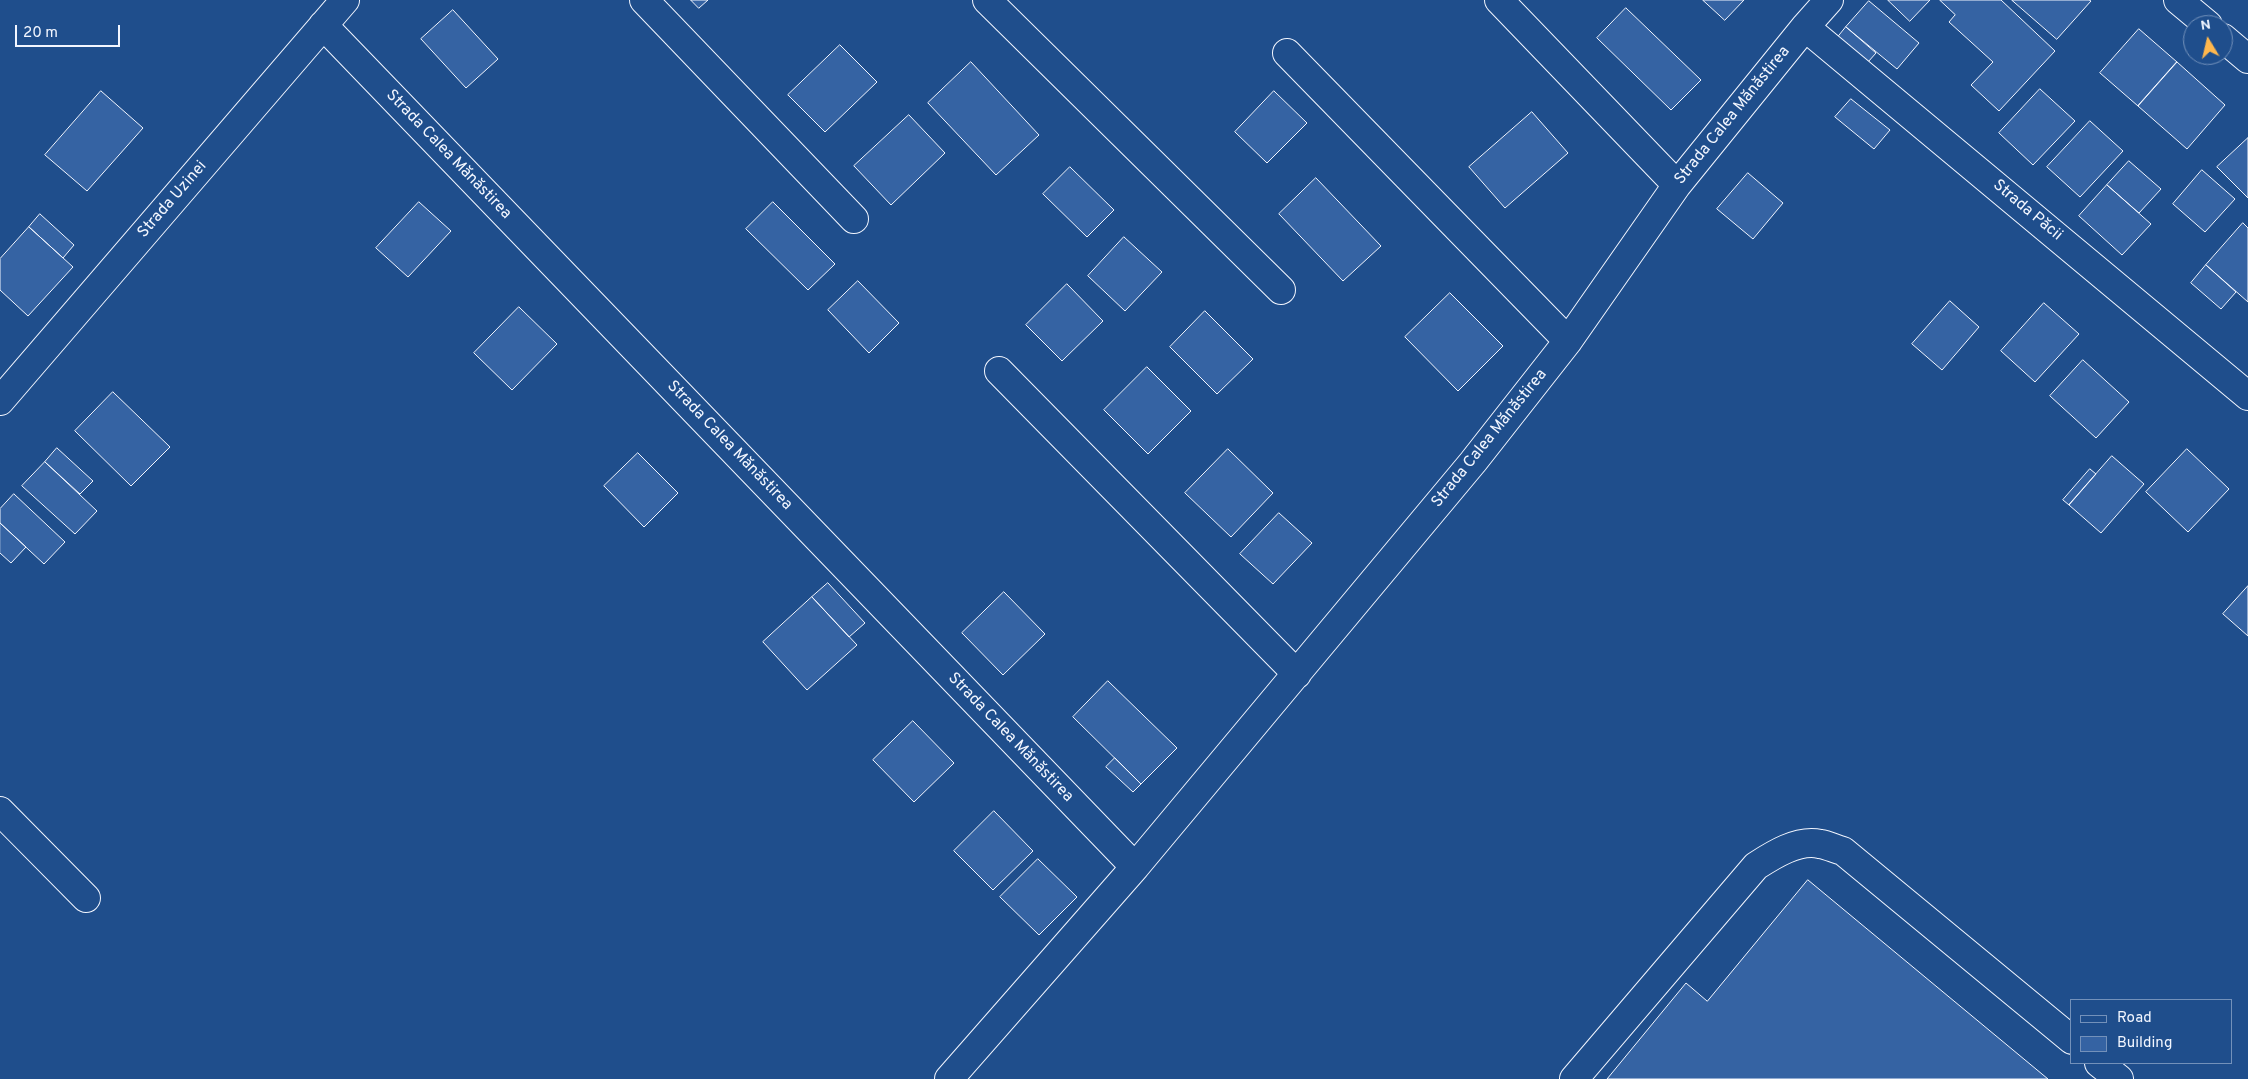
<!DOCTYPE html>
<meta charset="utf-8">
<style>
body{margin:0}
#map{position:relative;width:2248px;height:1079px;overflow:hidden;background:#1f4e8c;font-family:Overpass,sans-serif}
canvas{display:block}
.legend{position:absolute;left:2070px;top:999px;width:162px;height:65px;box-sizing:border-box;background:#1f4e8c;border:1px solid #7391ba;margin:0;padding:6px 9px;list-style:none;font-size:15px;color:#f2f6ff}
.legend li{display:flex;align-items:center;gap:10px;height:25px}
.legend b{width:25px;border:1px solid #7391ba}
.north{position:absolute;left:2183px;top:15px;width:50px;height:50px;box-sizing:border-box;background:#1f4e8c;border:1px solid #7391ba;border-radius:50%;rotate:351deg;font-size:14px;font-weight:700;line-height:20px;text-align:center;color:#f2f6ff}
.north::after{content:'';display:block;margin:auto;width:18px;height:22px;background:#ffb74d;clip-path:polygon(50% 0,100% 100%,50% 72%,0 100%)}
.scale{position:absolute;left:15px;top:25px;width:105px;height:22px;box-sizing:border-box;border:2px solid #f2f6ff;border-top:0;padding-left:6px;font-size:15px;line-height:18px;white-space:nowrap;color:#f2f6ff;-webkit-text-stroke:4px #1f4e8c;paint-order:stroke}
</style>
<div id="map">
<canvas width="2248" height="1079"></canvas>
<ul class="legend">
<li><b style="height:6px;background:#1f4e8c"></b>Road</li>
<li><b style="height:14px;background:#3563a3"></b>Building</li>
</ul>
<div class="north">N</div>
<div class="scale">20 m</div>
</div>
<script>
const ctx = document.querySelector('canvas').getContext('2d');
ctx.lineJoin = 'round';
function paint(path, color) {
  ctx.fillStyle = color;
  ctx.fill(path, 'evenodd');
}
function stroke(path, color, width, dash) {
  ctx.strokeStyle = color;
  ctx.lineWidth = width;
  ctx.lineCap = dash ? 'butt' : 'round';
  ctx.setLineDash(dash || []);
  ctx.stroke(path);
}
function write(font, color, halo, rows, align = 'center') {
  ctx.font = font + ' Overpass,sans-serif';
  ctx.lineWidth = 4;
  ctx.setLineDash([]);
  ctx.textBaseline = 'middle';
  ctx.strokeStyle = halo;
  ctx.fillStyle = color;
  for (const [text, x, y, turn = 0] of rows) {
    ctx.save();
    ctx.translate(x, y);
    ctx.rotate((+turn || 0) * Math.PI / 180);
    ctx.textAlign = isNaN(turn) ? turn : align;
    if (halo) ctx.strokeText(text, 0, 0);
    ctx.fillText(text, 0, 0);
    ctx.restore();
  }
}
const building = new Path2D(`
 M691 0H708L699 8Z
 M1703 0H1744L1725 20Z
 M1888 0H1930L1910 21Z
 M1940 0H2001L2055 51 1999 111 1971 85 1993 62 1949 22 1955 15Z
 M2012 0H2089L2091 1 2057 39Z
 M1869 1 1919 43 1897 69 1846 27Z
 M1626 8 1701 80 1671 110 1597 38Z
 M453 10 498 59 466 88 421 39Z
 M1846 27 1876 53 1868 62 1838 37Z
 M2139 29 2177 62 2138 106 2100 73Z
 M840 45 877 82 825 132 788 95Z
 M971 62 1039 135 996 175 928 103Z
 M2177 62 2225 105 2187 149 2138 106Z
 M2040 89 2075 121 2033 165 1999 133Z
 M101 91 143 128 87 191 45 155Z
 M1274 91 1307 123 1267 163 1235 132Z
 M1851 99 1890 130 1874 149 1835 117Z
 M1532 112 1568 153 1505 208 1469 167Z
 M909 115 945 153 891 205 854 166Z
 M2090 121 2123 151 2080 197 2047 167Z
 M2248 138V198L2217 167Z
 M2129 161 2161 189 2139 213 2107 185Z
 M1070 167 1114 210 1087 237 1043 194Z
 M2202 170 2235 199 2205 232 2173 204Z
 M1748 173 1783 203 1753 239 1717 209Z
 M1316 178 1381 246 1343 281 1279 214Z
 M2107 185 2151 224 2122 255 2079 216Z
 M419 202 451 231 408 277 376 248Z
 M773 202 835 264 808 290 746 229Z
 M40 214 74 245 63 258 29 227Z
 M2243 223 2248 228V302L2206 265Z
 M29 227 73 267 28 316 0 290V259Z
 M1124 237 1162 272 1125 311 1088 276Z
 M2206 265 2236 292 2221 309 2191 283Z
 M858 281 899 323 869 353 828 310Z
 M1067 284 1103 321 1062 361 1026 325Z
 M1450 293 1503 346 1458 391 1405 337Z
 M1950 301 1979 327 1942 370 1912 344Z
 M2044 303 2079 334 2035 382 2001 351Z
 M519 307 557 344 512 390 474 353Z
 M1205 311 1253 359 1217 394 1170 347Z
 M2083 360 2129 402 2096 438 2050 396Z
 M1147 367 1191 411 1148 454 1104 410Z
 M113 392 170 447 131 486 75 431Z
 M57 448 93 481 80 494 45 462Z
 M1228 449 1273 493 1231 537 1185 493Z
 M2187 449 2229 489 2188 532 2146 492Z
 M638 453 678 493 644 527 604 486Z
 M2112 456 2144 484 2101 533 2069 505Z
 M45 462 97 511 75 534 22 486Z
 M2090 469 2096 474 2069 505 2063 500Z
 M14 494 65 542 44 564 0 523V509Z
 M1279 513 1312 543 1273 584 1240 554Z
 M0 523 26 547 11 563 0 553Z
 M828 583 865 623 849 637 812 597Z
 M2248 586V636L2223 614Z
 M1004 592 1045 634 1003 675 962 633Z
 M812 597 857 645 807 690 763 642Z
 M1108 681 1177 748 1141 784 1073 717Z
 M913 721 954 763 914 802 873 760Z
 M1115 758 1141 784 1133 792 1106 767Z
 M994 811 1033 851 993 890 954 851Z
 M1038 859 1077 897 1039 935 1000 897Z
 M1808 880 2048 1079H1607L1686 983 1707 1001Z`);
paint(building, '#3563a3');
stroke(building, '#f2f6ff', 1);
const minor = new Path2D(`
 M644 0 854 219
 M987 0 1281 290
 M1499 0 1677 185
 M2178 0 2208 25
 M323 25 1135 867
 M1805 27 2248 396
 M2223 38 2248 59
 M1287 53 1568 341
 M999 371 1297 674
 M0 401 345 0
 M0 811 86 898
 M2099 1063 2119 1079
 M949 1079 1135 867 1473 462 1568 341 1677 185 1805 27 1829 0
 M1574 1079 1756 866C1773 855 1798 839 1820 844 1828 845 1835 849 1843 851L2072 1040`);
stroke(minor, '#f2f6ff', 30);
stroke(minor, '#1f4e8c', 28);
write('16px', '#f2f6ff', '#1f4e8c', [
 ["Strada Calea Mănăstirea",1733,116,-51],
 ["Strada Calea Mănăstirea",448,155,46],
 ["Strada Uzinei",173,200,-49],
 ["Strada Păcii",2027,211,40],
 ["Strada Calea Mănăstirea",1490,439,-51],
 ["Strada Calea Mănăstirea",729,446,46],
 ["Strada Calea Mănăstirea",1010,738,46]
]);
</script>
